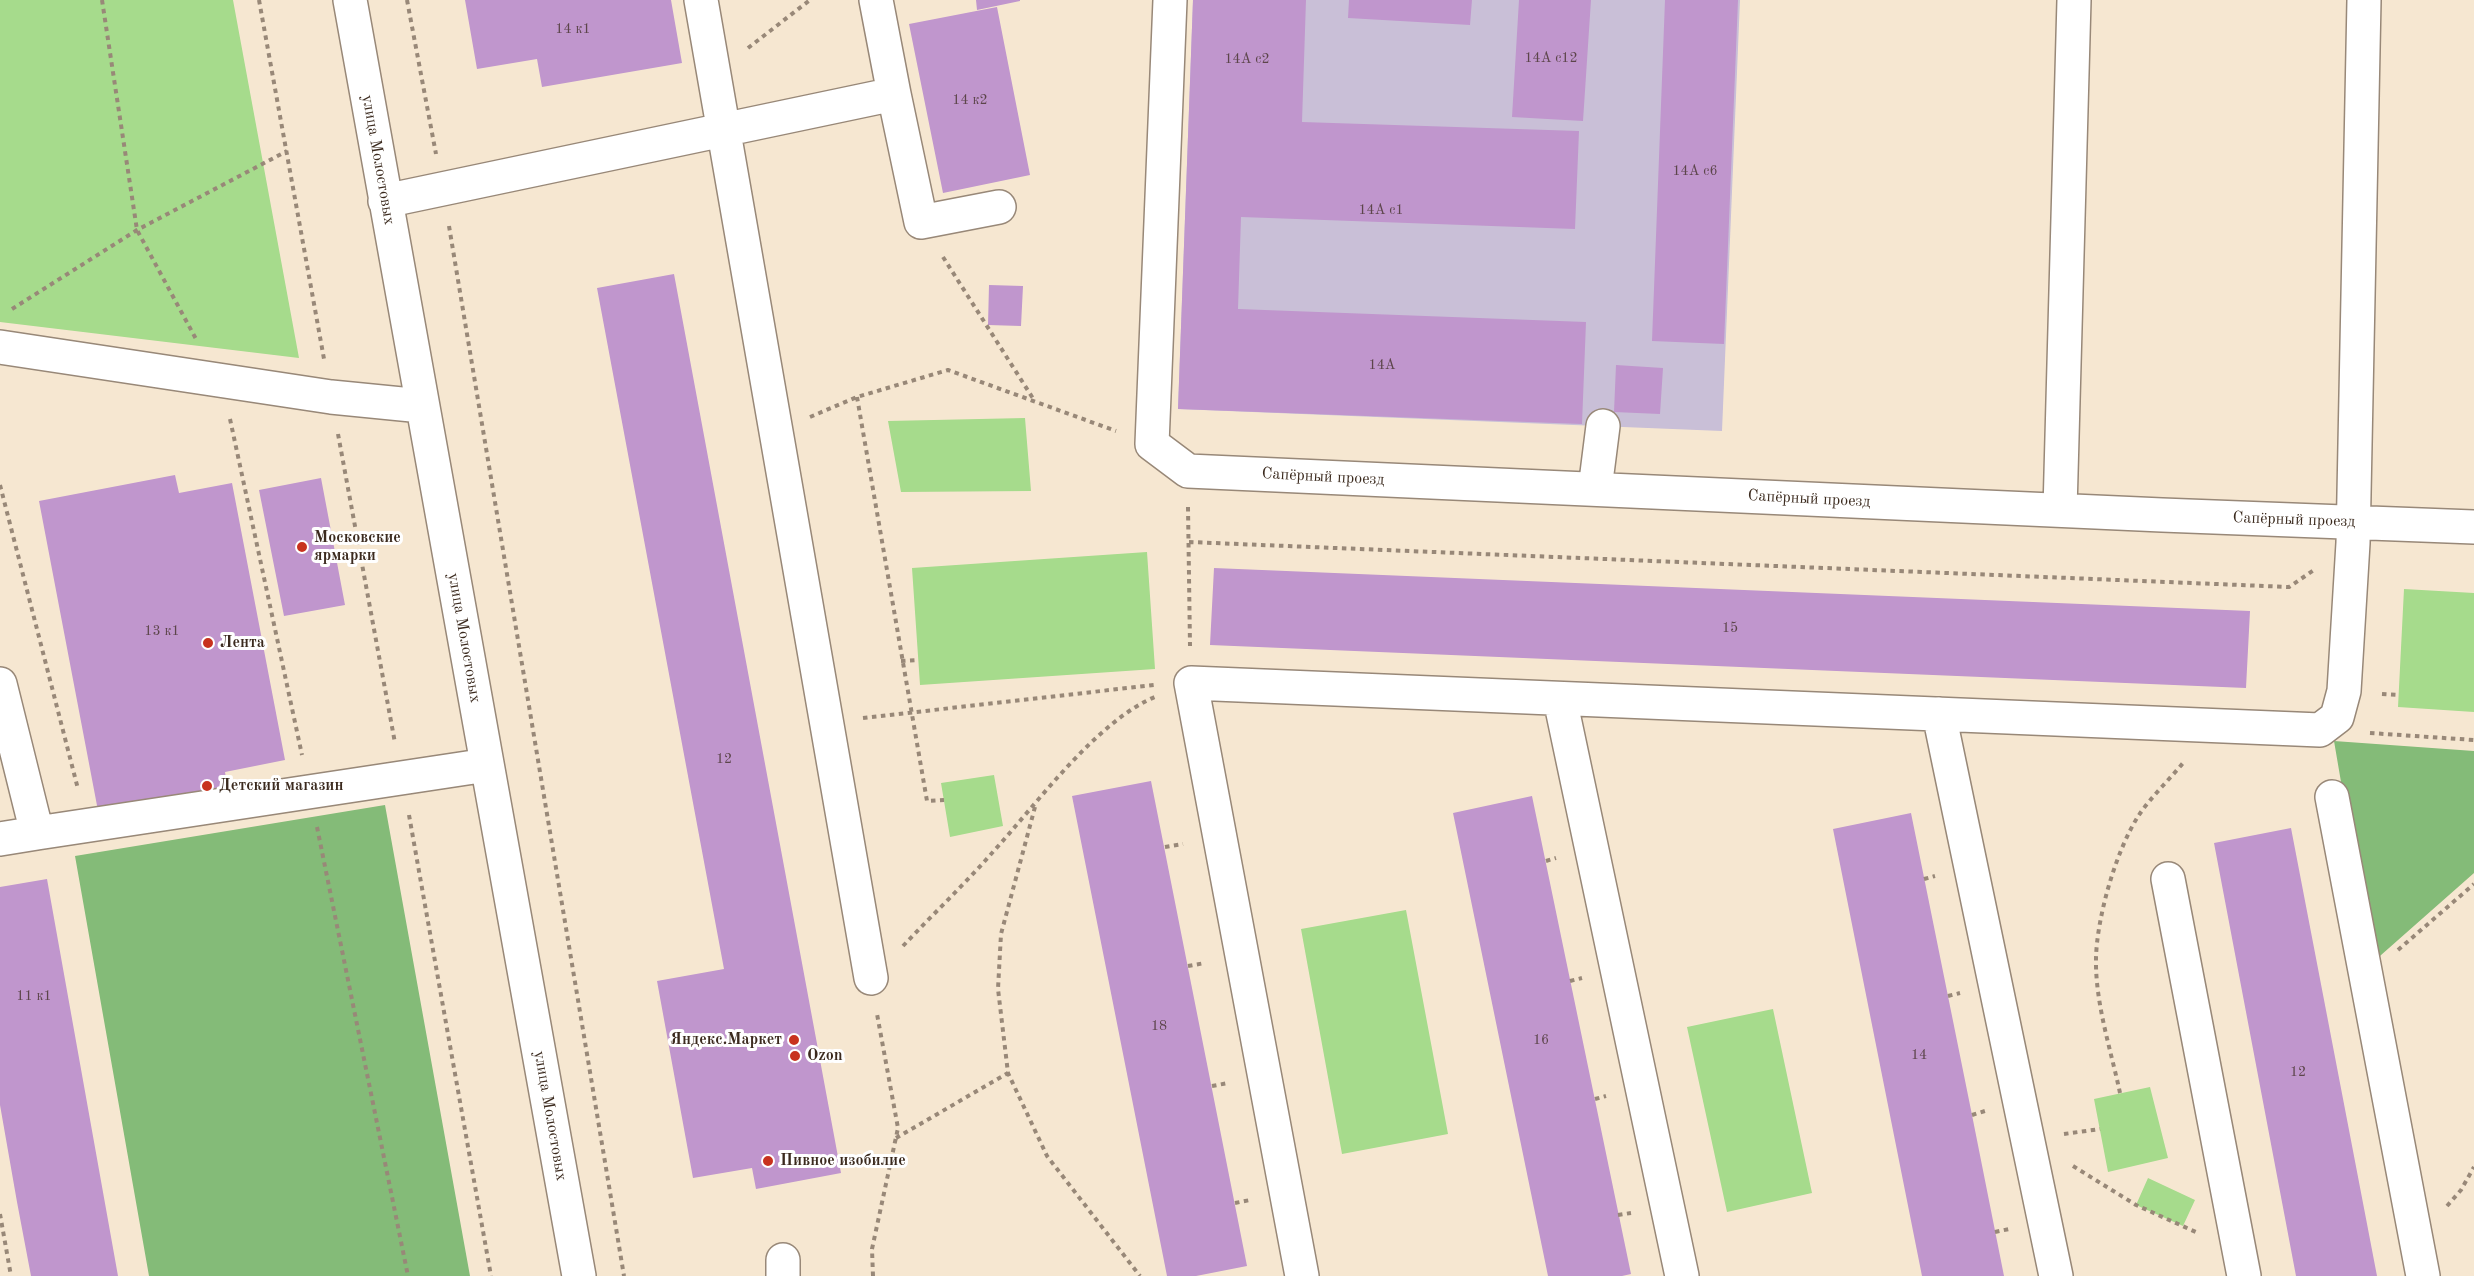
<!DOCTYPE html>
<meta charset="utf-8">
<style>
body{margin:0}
canvas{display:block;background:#f6e7d1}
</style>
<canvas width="2474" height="1276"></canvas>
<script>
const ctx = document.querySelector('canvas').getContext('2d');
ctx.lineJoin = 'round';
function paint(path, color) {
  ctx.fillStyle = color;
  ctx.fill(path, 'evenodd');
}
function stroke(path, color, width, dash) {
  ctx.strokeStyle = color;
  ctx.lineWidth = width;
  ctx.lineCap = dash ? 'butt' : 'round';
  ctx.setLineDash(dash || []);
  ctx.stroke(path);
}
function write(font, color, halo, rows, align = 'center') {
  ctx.font = font + ' "Old Standard TT",serif';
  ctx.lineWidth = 6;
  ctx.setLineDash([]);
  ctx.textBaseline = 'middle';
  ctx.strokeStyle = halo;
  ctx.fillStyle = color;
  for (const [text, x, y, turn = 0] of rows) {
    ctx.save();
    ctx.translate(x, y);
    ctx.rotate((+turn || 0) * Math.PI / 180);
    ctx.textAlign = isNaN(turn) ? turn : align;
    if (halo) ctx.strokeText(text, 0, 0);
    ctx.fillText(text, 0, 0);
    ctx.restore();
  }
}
paint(new Path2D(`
 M1193 0H1740L1722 431 1178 409Z`), '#c9bfd7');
paint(new Path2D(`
 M0 0H233L299 358 0 322Z
 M1025 418 1031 491 901 492 888 421Z
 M1147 552 1155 669 920 685 912 568Z
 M2404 589 2474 593V712L2398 707Z
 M994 775 1003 826 950 837 941 783Z
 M1406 910 1448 1134 1342 1154 1301 929Z
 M1773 1009 1812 1193 1727 1212 1687 1027Z
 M2150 1087 2168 1158 2108 1172 2094 1099Z
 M2148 1178 2195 1200 2183 1226 2136 1205Z`), '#a6db8c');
paint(new Path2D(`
 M2334 741 2474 751V873L2372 963Z
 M385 805 470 1276H149L75 856Z`), '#84bb78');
paint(new Path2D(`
 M465 0H671L682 63 542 87 537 59 477 69Z
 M976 0H1020V1L977 10Z
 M1193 0H1306L1302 122 1579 131 1575 229 1241 217 1238 309 1586 322 1582 424 1178 409Z
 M1349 0H1472L1470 25 1348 18Z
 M1519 0H1591L1583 121 1512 117Z
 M1665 0H1738L1724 344 1652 341Z
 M997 7 1030 175 943 193 909 24Z
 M674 274 841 1173 756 1189 752 1168 693 1178 657 981 724 969 597 288Z
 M989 285 1023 286 1021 326 988 325Z
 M1616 365 1663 368 1660 414 1614 412Z
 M175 475 179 493 232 483 285 760 225 772 228 791 99 816 39 501Z
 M321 478 345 605 284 616 259 490Z
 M1214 568 2250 611 2246 688 1210 645Z
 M1151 781 1247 1266 1196 1276H1167L1072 796Z
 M1532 796 1631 1274 1622 1276H1548L1453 813Z
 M1911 813 1972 1115 2004 1276H1922L1833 829Z
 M2291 828 2349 1130 2377 1276H2296L2214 843Z
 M47 879 118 1276H31L17 1202 0 1105V887Z`), '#c096cd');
const minor = new Path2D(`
 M350 0 579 1276
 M701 0 871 978
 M1170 0 1152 444 1188 471 2162 515 2474 527
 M894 94 921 222 999 207
 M385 201 894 94 876 0
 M0 347 331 397 422 406
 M1595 489 1603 426
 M2060 510 2074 0
 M0 684 37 833 487 765
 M1560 699 1682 1276
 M1939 714 2056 1276
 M2332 797 2423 1276
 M0 839 37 833
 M2168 879 2244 1276
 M783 1276V1260
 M1302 1276 1191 683 2320 730 2337 717 2344 691 2353 543 2364 0`);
stroke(minor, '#988878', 36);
stroke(new Path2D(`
 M102 0 137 230 196 339
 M259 0 324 359
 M407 0 436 154
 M748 48 810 0
 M449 226 624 1276
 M943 257 1034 400
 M12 309 137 230 287 151
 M857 397 927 801 944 800
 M810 417 857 397 948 370 1116 431
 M230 419 302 755
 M338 434 395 743
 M0 485 78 789
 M1188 507 1190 646
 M1189 542 2289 587 2314 570
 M901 661 918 660
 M2382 694 2399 695
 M863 718 1154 685
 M2370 733 2474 740
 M1035 807 1001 934 998 989 1008 1073 1047 1156 1140 1276
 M409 815 491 1276
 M317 827 408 1276
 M1165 847 1183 844
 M1546 861 1556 858
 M1924 879 1935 876
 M903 946C932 915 964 885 992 853 1036 805 1097 720 1157 696
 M2398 950 2474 884
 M1188 966 1205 963
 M1570 981 1582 978
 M1948 996 1960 993
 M1212 1086 1228 1083
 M2120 1093C2111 1050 2095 1003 2096 958 2097 917 2116 850 2139 815 2151 797 2169 780 2183 763
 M1595 1099 1606 1096
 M1972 1115 1985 1111
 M2064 1134 2100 1129
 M896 1138 1008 1073
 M2073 1166 2136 1205 2198 1233
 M1235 1203 1250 1200
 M2447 1206 2461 1190 2474 1167
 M0 1214 11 1276
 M1618 1215 1631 1213
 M1995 1232 2009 1229
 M873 1276 872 1249 898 1128 877 1014`), '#988878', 4, [4.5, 4.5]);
stroke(minor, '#fff', 33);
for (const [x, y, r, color] of [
 [302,547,6,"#c8321e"],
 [208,643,6,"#c8321e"],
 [207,786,6,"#c8321e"],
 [794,1040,6,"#c8321e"],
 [795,1056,6,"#c8321e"],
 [768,1161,6,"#c8321e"]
]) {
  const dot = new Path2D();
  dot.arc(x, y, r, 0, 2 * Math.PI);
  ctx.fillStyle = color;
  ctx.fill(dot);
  stroke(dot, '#fff', 2);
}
write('14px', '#5c454a', null, [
 ["14 к1",573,29],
 ["14А с12",1551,58],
 ["14А с2",1247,59],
 ["14 к2",970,100],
 ["14А с6",1695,171],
 ["14А с1",1381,210],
 ["14А",1382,365],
 ["15",1730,628],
 ["13 к1",162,631],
 ["12",724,759],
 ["11 к1",34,996],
 ["18",1159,1026],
 ["16",1541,1040],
 ["14",1919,1055],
 ["12",2298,1072]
]);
write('16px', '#3b2a1e', '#fff', [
 ["улица Молостовых",378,160,80],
 ["Сапёрный проезд",1323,477,3],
 ["Сапёрный проезд",1809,499,3],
 ["Сапёрный проезд",2294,520,2],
 ["улица Молостовых",464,638,80],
 ["улица Молостовых",550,1116,80]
]);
write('bold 16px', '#3b2a1e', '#fff', [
 ["Московские",314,538],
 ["ярмарки",314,556],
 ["Лента",220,643],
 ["Детский магазин",219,786],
 ["Яндекс.Маркет",782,1040,"right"],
 ["Ozon",807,1056],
 ["Пивное изобилие",780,1161]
], 'left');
</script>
